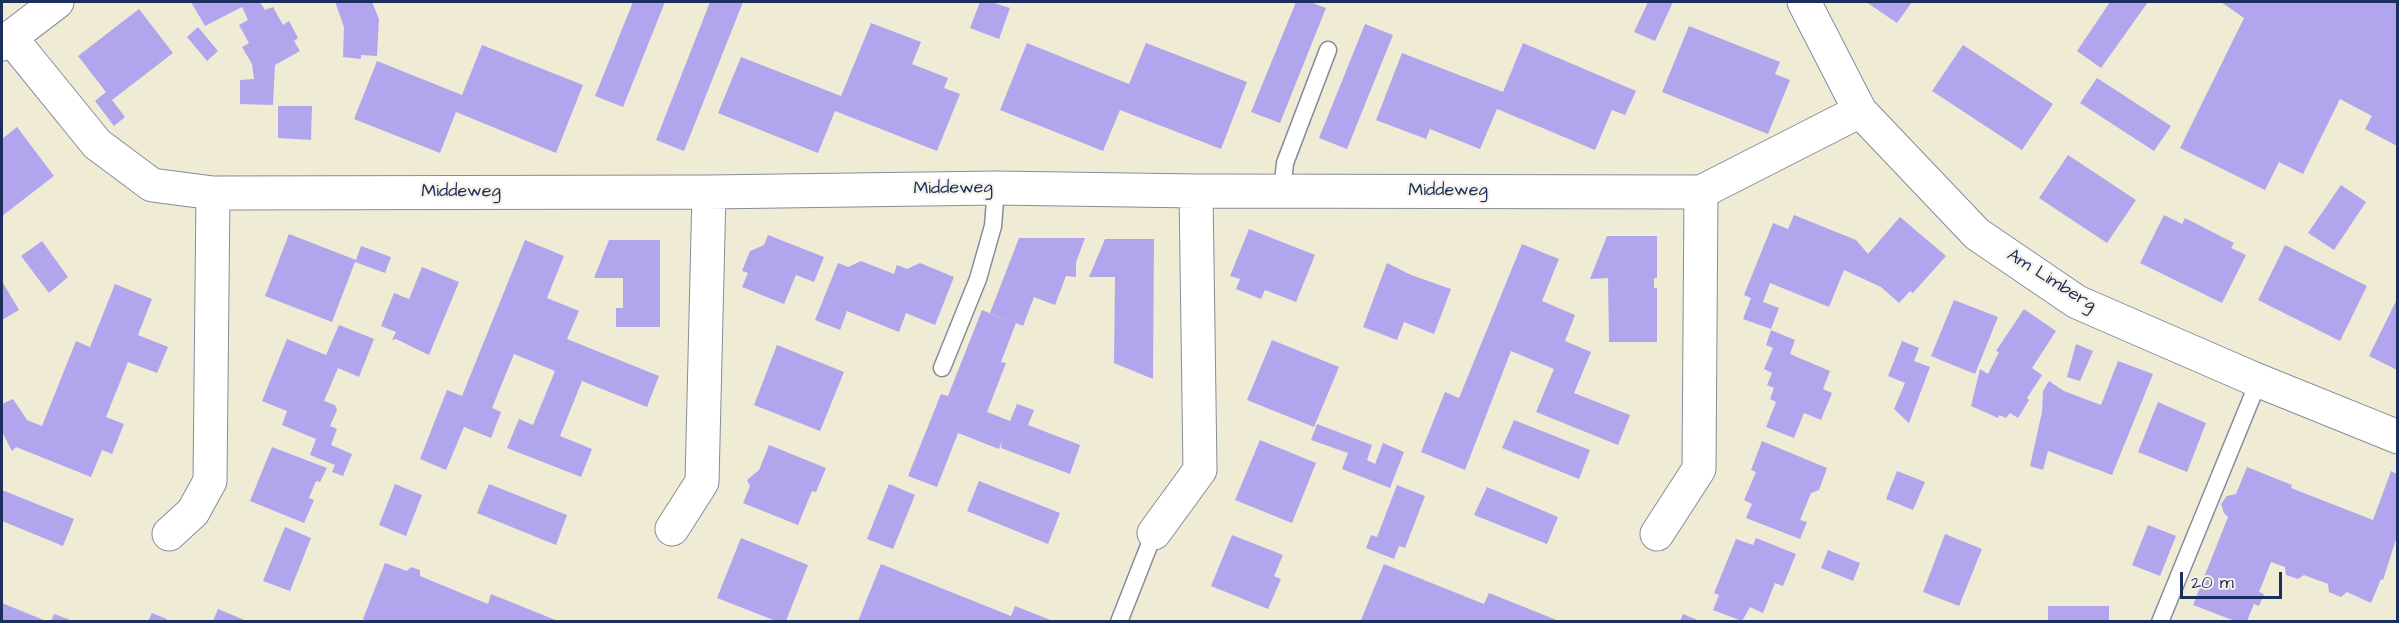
<!DOCTYPE html>
<style>
body{margin:0}
#map{position:relative;width:2399px;height:623px;overflow:hidden;background:#f0ebd5;font-family:"Architects Daughter",sans-serif}
canvas{display:block}
.frame{position:absolute;inset:0;border:3px solid #1b2f5e;pointer-events:none}
.scale{position:absolute;left:2180px;top:572px;width:102px;height:27px;box-sizing:border-box;border:3px solid #1b2f5e;border-top:0;padding-left:8px;font-size:18px;line-height:21px;white-space:nowrap;color:#1b2f5e;-webkit-text-stroke:4px #f7f3e8;paint-order:stroke}
</style>
<div id="map">
<canvas width="2399" height="623"></canvas>
<div class="frame"></div>
<div class="scale">20 m</div>
</div>
<script>
const ctx = document.querySelector('canvas').getContext('2d');
ctx.lineJoin = 'round';
function paint(path, color) {
  ctx.fillStyle = color;
  ctx.fill(path, 'evenodd');
}
function stroke(path, color, width, dash) {
  ctx.strokeStyle = color;
  ctx.lineWidth = width;
  ctx.lineCap = dash ? 'butt' : 'round';
  ctx.setLineDash(dash || []);
  ctx.stroke(path);
}
function write(font, color, halo, rows, align = 'center') {
  ctx.font = font + ' "Architects Daughter",sans-serif';
  ctx.lineWidth = 4.5;
  ctx.setLineDash([]);
  ctx.textBaseline = 'middle';
  ctx.strokeStyle = halo;
  ctx.fillStyle = color;
  for (const [text, x, y, turn = 0] of rows) {
    ctx.save();
    ctx.translate(x, y);
    ctx.rotate((+turn || 0) * Math.PI / 180);
    ctx.textAlign = isNaN(turn) ? turn : align;
    if (halo) ctx.strokeText(text, 0, 0);
    ctx.fillText(text, 0, 0);
    ctx.restore();
  }
}
paint(new Path2D(`
 M191 2H260L265 10 273 7 283 25 289 21 298 38 294 41 300 51 275 65 273 105 240 104V80L254 79 252 64 242 47 249 43 239 25 248 20 242 7 205 26Z
 M335 2H372L379 19 377 56 361 55V59L343 57 344 27Z
 M633 2H665L623 107 595 96Z
 M710 2H743L684 151 656 140Z
 M980 2H991L1010 8 999 39 970 28Z
 M1296 2H1310L1326 8 1280 123 1251 112Z
 M1648 2H1673L1655 41 1634 32Z
 M1866 2H1912L1897 23Z
 M2110 2H2148L2101 68 2077 51Z
 M2221 2H2397V146L2365 129 2372 116 2340 99 2303 174 2279 162 2265 190 2180 148 2244 18Z
 M139 9 173 53 112 100 125 117 114 126 95 101 106 92 78 56Z
 M871 23 921 42 912 64 948 78 944 88 960 94 937 151 835 111 818 153 718 113 741 57 841 96Z
 M1365 24 1393 35 1347 149 1319 138Z
 M1689 26 1780 62 1775 74 1790 80 1768 134 1662 92Z
 M198 27 218 51 207 61 187 37Z
 M1027 43 1129 84 1146 43 1247 82 1221 149 1120 110 1103 151 1000 110Z
 M1523 43 1636 91 1625 115 1612 110 1595 150 1497 109 1480 149 1430 129 1426 139 1376 120 1402 53 1503 92Z
 M482 45 583 85 556 153 456 112 440 153 354 119 377 61 462 95Z
 M1963 45 2053 104 2022 150 1932 91Z
 M2097 78 2171 126 2154 151 2080 103Z
 M278 106H312L311 140 278 138Z
 M17 127 54 176 2 216V139Z
 M2068 155 2136 200 2107 243 2039 198Z
 M2341 185 2366 202 2334 250 2308 233Z
 M1794 215 1856 240 1868 254 1900 217 1946 256 1913 293 1910 291 1899 303 1881 287 1844 270 1829 307 1770 283 1763 302 1779 308 1771 329 1743 319 1751 298 1744 295 1773 223 1788 229Z
 M2164 215 2182 224 2185 218 2234 243 2231 248 2246 255 2222 303 2140 263Z
 M1249 229 1315 255 1296 302 1265 290 1261 299 1236 289 1240 279 1230 276Z
 M289 234 356 260 361 246 391 257 385 273 355 262 332 322 265 296Z
 M768 235 824 257 814 282 796 275 784 304 742 287 748 273 742 271 750 251 764 245Z
 M1607 236H1657V278H1654V288H1657V342H1609L1608 278 1590 279Z
 M1019 238H1085L1076 262V277L1066 276 1055 305 1034 297 1023 326 1016 323 1001 362 1006 363 987 412 1010 421 1017 404 1034 410 1028 425 1080 445 1070 474 1001 448 1002 441 999 449 958 433 937 487 908 476 941 394 948 396 982 310 1013 323 990 313Z
 M1105 239H1154L1153 379 1114 363 1115 277H1089Z
 M525 240 564 256 547 298 579 311 567 339 659 376 647 407 582 381 560 436 592 449 581 477 507 448 519 419 533 425 555 371 514 354 492 408 501 412 491 438 464 427 446 470 420 459 447 390 462 396Z
 M609 240H660V327H616V308H623V278H594Z
 M42 241 68 277 49 293 21 256Z
 M1522 244 1559 259 1542 301 1575 315 1565 341 1591 352 1574 393 1630 415 1618 445 1536 412 1554 369 1511 351 1465 470 1421 452 1445 392 1459 398Z
 M2285 245 2367 286 2340 341 2258 300Z
 M861 261 894 274 897 265 907 269 920 263 954 277 935 325 906 313 899 332 847 311 840 330 815 320 838 263 848 267Z
 M1387 263 1411 275 1451 289 1434 334 1404 322 1397 340 1363 327Z
 M422 267 459 282 429 355 396 339 392 340 396 332 381 326 394 293 409 299Z
 M3 283 19 310 2 320V284Z
 M115 284 152 299 138 335 168 347 157 373 128 362 106 417 124 424 112 454 102 450 91 477 16 447 12 451 2 432V404L13 399 27 420 42 426 76 341 90 347Z
 M2397 299V370L2369 356Z
 M1954 300 1998 317 1975 374 1931 356Z
 M2024 309 2056 331 2032 368 2042 375 2027 398 2029 400 2018 418 2010 413 2006 418 1999 415 1998 418 1971 406 1980 369 1988 374 1999 352 1996 351Z
 M339 325 374 339 359 377 338 368 324 401 335 405 337 410 330 426 337 429 331 445 352 454 343 476 332 472 335 465 310 455 316 439 282 425 287 411 262 401 287 339 326 355Z
 M1771 330 1795 340 1790 354 1830 371 1823 389 1832 393 1821 420 1804 413 1794 438 1766 427 1776 402 1770 399 1774 388 1767 385 1772 373 1764 369 1773 348 1766 345Z
 M1272 340 1339 367 1314 427 1247 400Z
 M1902 341 1919 348 1914 361 1930 367 1909 423 1894 409 1905 383 1888 376Z
 M2076 344 2093 351 2080 381 2067 377Z
 M777 345 844 372 820 431 754 405Z
 M2118 361 2153 374 2112 475 2048 451 2043 470 2030 466 2042 412 2043 391 2049 381 2064 391 2101 405Z
 M2158 402 2206 423 2187 472 2138 452Z
 M1514 420 1590 450 1579 479 1502 448Z
 M1317 424 1372 445 1367 460 1375 464 1383 443 1404 452 1390 488 1342 469 1348 453 1311 440Z
 M1260 440 1316 463 1292 523 1235 500Z
 M1762 441 1827 468 1819 490 1811 493 1800 520 1807 522 1800 539 1746 518 1752 504 1744 500 1756 472 1751 470Z
 M769 445 826 468 816 492 812 491 798 525 743 503 750 486 747 480 759 470Z
 M272 447 327 468 320 482 316 481 309 498 314 500 304 523 250 501Z
 M2247 467 2292 485 2291 488 2373 520 2391 471 2397 474V536L2383 580 2381 579 2371 603 2347 592 2341 597 2329 592 2328 584 2304 575 2298 579 2286 575 2285 567 2271 562 2259 592 2264 594 2259 606 2254 604 2247 621H2235L2193 605 2228 517 2224 513 2221 504 2227 496 2236 494Z
 M1897 471 1925 482 1913 510 1886 499Z
 M979 481 1060 513 1048 544 967 511Z
 M395 484 422 495 406 536 379 525Z
 M489 484 567 515 556 545 477 513Z
 M889 484 915 495 893 549 867 539Z
 M1397 485 1425 496 1405 548 1399 546 1394 559 1366 548 1371 535 1377 537Z
 M1487 487 1558 517 1547 544 1474 515Z
 M2 490 74 519 63 546 2 521Z
 M2148 525 2176 536 2160 576 2132 565Z
 M285 527 311 538 290 591 263 581Z
 M1945 534 1982 549 1959 606 1923 592Z
 M1232 535 1283 555 1274 576 1281 579 1268 609 1211 586Z
 M741 538 808 565 786 621H776L717 598Z
 M1756 538 1796 554 1783 586 1775 583 1763 613 1750 607 1742 621 1713 610 1719 595 1714 593 1736 539 1753 545Z
 M1828 550 1860 563 1853 581 1821 568Z
 M385 563 407 571 411 567 420 570V576L488 604 491 594 558 621H366L363 619Z
 M881 564 1011 616 1015 606 1053 621H858Z
 M1384 564 1484 604 1489 593 1559 621H1364L1361 620Z
 M2 603 46 621H2Z
 M2048 606H2109V621H2048Z
 M218 609 247 621H213Z
 M152 613 167 619 165 621H148Z
 M54 614 73 621H51Z
 M1683 614 1700 621H1680Z`), '#b1a6ee');
const lane = new Path2D(`
 M1282 191 1285 163 1328 50
 M942 368 978 279 993 226 996 188
 M1119 622 1154 533
 M2160 622 2259 380`);
const street = new Path2D(`
 M1804 2 1860 111 1977 234 2077 302 2252 378 2398 437
 M10 37 97 144 152 185 213 193 709 192 996 188 1196 191 1701 192 1860 111
 M2 44 57 2
 M672 529 702 482 709 192
 M1154 533 1200 470 1196 191
 M169 534 193 512 210 481 213 193
 M1657 534 1699 469 1701 192`);
stroke(lane, '#868d9a', 19);
stroke(street, '#868d9a', 35);
stroke(lane, '#fff', 16);
stroke(street, '#fff', 33);
write('18px', '#1b2f5e', '#f7f3e8', [
 ["Middeweg",953,189,-1],
 ["Middeweg",1448,191],
 ["Middeweg",461,192],
 ["Am Limberg",2051,281,32]
]);
</script>
